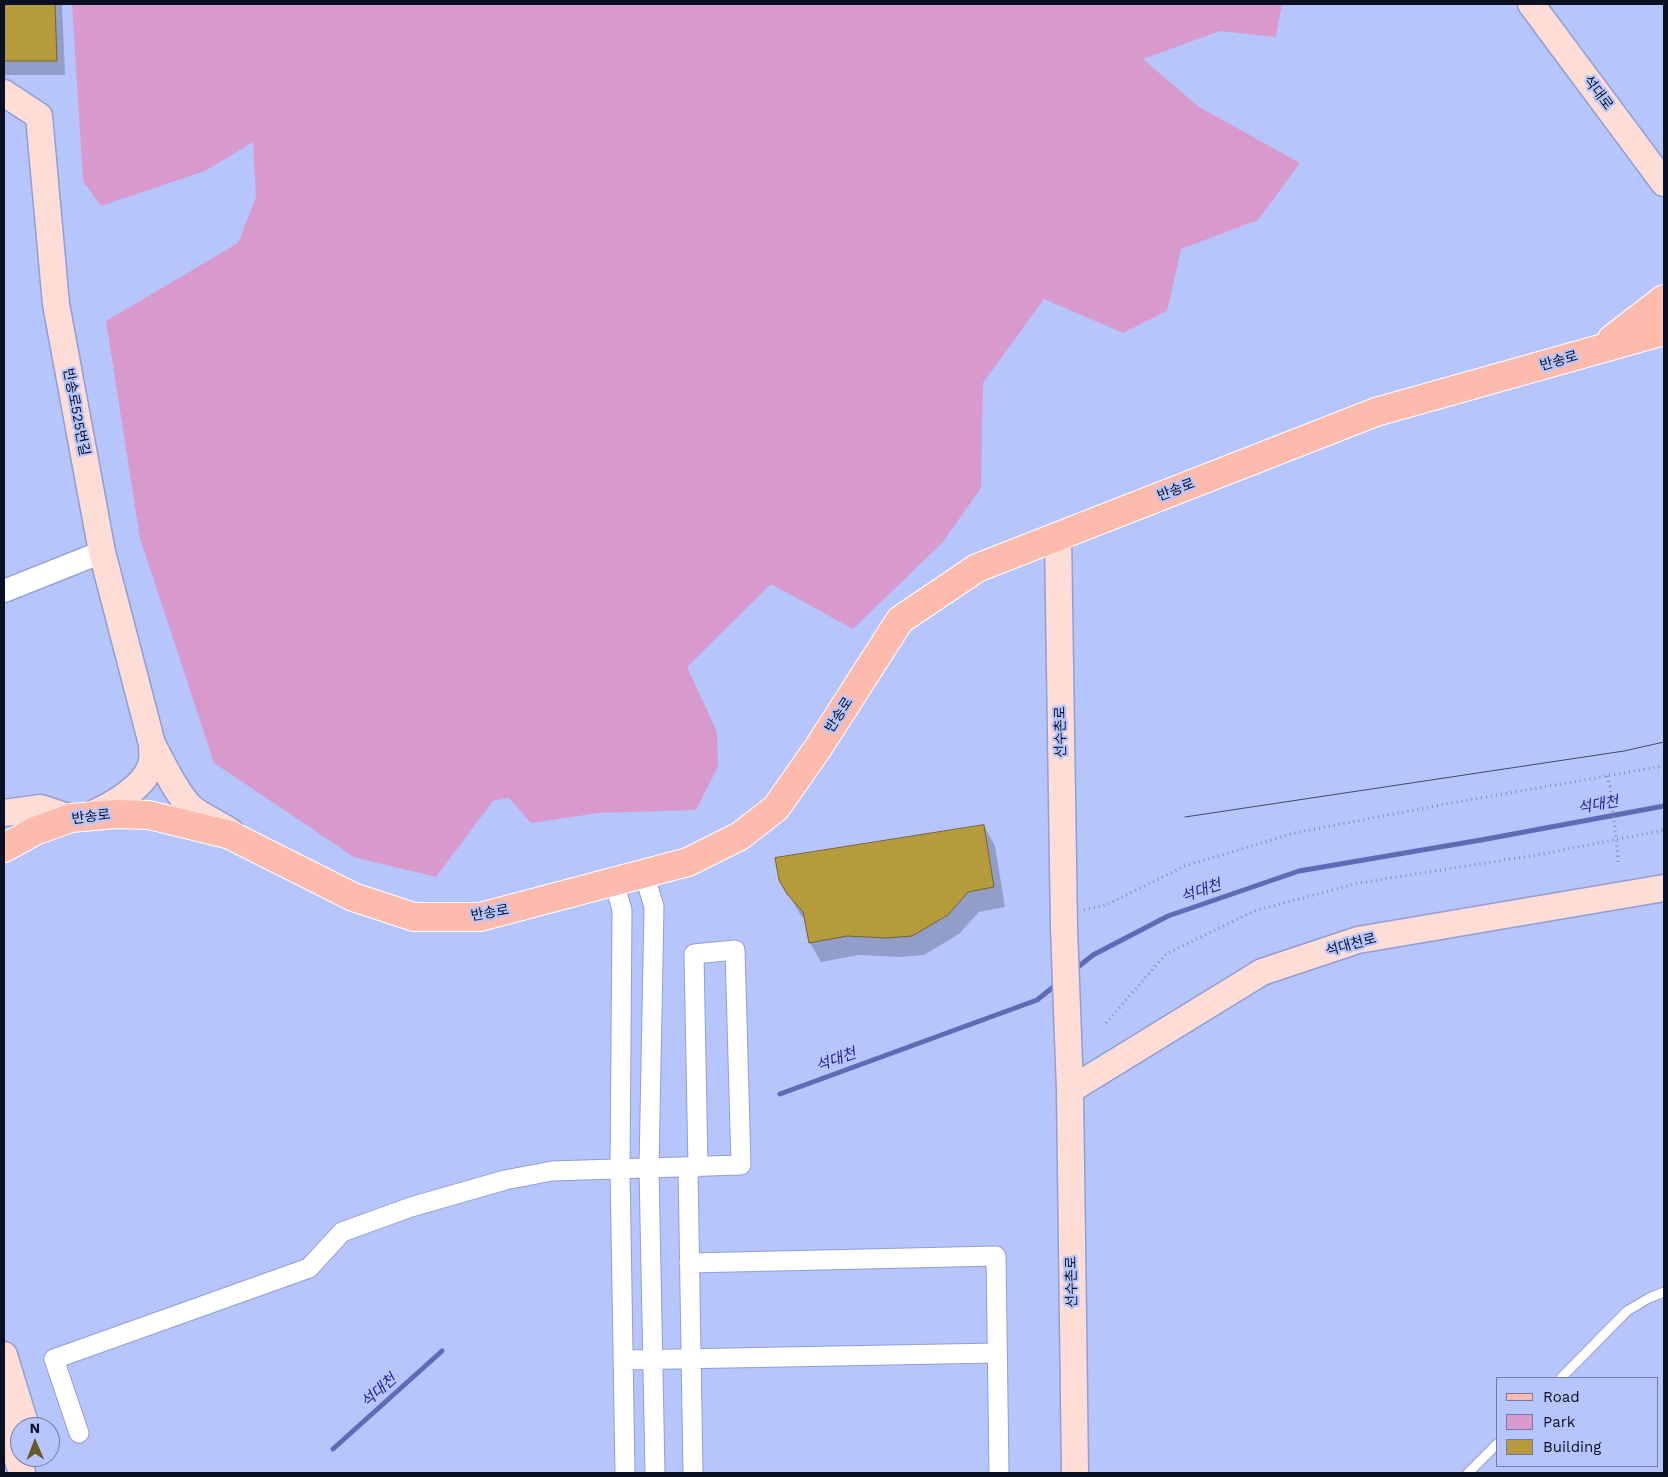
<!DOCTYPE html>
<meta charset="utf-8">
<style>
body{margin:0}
#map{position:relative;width:1668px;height:1477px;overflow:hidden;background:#b7c5fd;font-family:"Work Sans",sans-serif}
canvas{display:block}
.frame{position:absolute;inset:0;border:5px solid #0b0f22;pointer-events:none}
.legend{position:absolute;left:1496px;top:1377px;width:162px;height:90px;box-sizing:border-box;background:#b7c5fd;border:1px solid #727ca5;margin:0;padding:6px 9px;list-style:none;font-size:15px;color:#0b0f22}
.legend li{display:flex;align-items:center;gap:10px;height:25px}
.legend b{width:25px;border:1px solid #727ca5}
.north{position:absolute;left:10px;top:1417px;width:50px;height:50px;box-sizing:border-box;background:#b7c5fd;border:1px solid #727ca5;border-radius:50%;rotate:359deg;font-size:14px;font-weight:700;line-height:20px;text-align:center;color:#0b0f22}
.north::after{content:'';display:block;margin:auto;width:18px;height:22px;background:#685a27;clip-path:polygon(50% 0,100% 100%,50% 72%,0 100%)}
</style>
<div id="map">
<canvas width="1668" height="1477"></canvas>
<div class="frame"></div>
<ul class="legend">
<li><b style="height:6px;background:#fcbbac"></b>Road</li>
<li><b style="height:14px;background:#d89acc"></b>Park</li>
<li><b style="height:14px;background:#b59b3b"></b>Building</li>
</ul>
<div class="north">N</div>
</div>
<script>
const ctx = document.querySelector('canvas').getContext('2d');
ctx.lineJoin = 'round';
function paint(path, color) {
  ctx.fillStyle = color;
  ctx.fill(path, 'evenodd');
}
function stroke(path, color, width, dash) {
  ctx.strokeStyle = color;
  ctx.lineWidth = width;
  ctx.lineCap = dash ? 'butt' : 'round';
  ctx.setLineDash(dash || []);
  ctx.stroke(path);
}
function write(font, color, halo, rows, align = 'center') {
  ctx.font = font + ' "Work Sans","Noto Sans KR",sans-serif';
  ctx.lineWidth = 4.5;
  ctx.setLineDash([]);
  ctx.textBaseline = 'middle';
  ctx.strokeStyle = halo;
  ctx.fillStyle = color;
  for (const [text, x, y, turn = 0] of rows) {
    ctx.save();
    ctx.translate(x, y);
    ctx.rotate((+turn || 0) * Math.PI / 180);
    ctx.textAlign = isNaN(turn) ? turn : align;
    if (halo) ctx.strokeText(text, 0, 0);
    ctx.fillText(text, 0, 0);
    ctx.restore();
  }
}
paint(new Path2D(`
 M72 4H1282L1276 37 1220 31 1143 59 1199 107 1300 163 1258 220 1181 249 1167 311 1123 333 1044 299 983 383 981 488 942 543 853 629 771 584 687 667 717 732 718 767 696 810 599 813 531 823 509 798 493 801 436 877 354 857 214 763 140 538 106 321 238 243 256 197 253 142 205 171 101 206 83 181Z`), '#d89acc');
paint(new Path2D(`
 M4 4H62L65 75H4Z
 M984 826 995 846 1005 907 979 912 959 934 924 955 899 957 859 955 821 962 810 943 806 921 800 914 780 880Z`), '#0003');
stroke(new Path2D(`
 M1073 971 1093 955 1168 916 1299 871 1481 840 1664 806
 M780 1094 1037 1000 1057 984
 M333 1449 442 1351`), '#5e6cb7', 5);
const building = new Path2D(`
 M4 4H55L57 61H4Z
 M984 825 994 887 968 892 948 915 912 936 887 938 847 936 809 943 803 912 787 894 779 880 775 858Z`);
paint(building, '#b59b3b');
stroke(building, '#75642a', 1);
const service = new Path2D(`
 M1561 1378 1627 1311 1649 1298 1664 1292
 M1468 1473 1497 1444`);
const minor = new Path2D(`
 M644 873 654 907 649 1168 655 1473
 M614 882 622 910 620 1169 625 1473
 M688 1167 693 1473
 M689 1263 996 1256 999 1473
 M623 1360 997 1353
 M79 1433 54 1359 309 1268 342 1232 411 1207 505 1180 552 1171 741 1165 735 950 694 954 698 1167`);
const tertiary = new Path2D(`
 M4 591 102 552`);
const secondary = new Path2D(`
 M1531 4 1664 183
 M4 93 39 116 56 304 102 552 152 744C152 749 153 755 152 760 149 786 109 807 88 816
 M1058 536 1064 928 1070 1090 1075 1473
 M152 744C162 762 178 798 194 810 205 818 219 824 231 832
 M4 813 41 808 71 818
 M1070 1090 1262 972 1358 940 1664 888
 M4 1355 26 1427
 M4 1415 22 1473`);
const primary = new Path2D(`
 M1612 339 1664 299
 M4 848 35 831 71 818 116 814 149 815 230 835 353 897 414 917H480L688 862 740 836 776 808 818 748 900 620 977 568 1376 412 1664 331`);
stroke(service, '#919ed4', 11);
stroke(minor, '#919ed4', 21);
stroke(tertiary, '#919ed4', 25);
stroke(secondary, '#919ed4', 29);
stroke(primary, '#fff', 30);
stroke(new Path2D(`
 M1607 776 1610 786
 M1618 856V865
 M1084 910 1106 905 1185 866 1294 833 1451 803 1664 766
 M1106 1023 1166 954 1254 911 1359 883 1542 854 1664 830`), '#818cb8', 3, [1, 4]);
stroke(service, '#fff', 9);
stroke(minor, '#fff', 19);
stroke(tertiary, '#fff', 22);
stroke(secondary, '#feddd6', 26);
stroke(primary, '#fcbbac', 28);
stroke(new Path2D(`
 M1185 817 1624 751 1664 742`), '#414866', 1);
stroke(new Path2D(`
 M1610 786 1618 856`), '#818cb8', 3, [1, 4]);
write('14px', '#0b0f22', '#b7c5fd', [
 ["석대로",1598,93,53],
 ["반송로",1559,361,-16],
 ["반송로525번길",76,412,79],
 ["반송로",1176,490,-21],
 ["반송로",839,715,-57],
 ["선수촌로",1061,732,-91],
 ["반송로",91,817,-7],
 ["반송로",490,913,-10],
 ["석대천로",1351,945,-15],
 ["선수촌로",1072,1282,-91]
]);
write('italic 15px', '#252193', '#b7c5fd', [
 ["석대천",1598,805,-10],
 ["석대천",1201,891,-19],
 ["석대천",836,1060,-20],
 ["석대천",379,1391,-42]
]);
</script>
